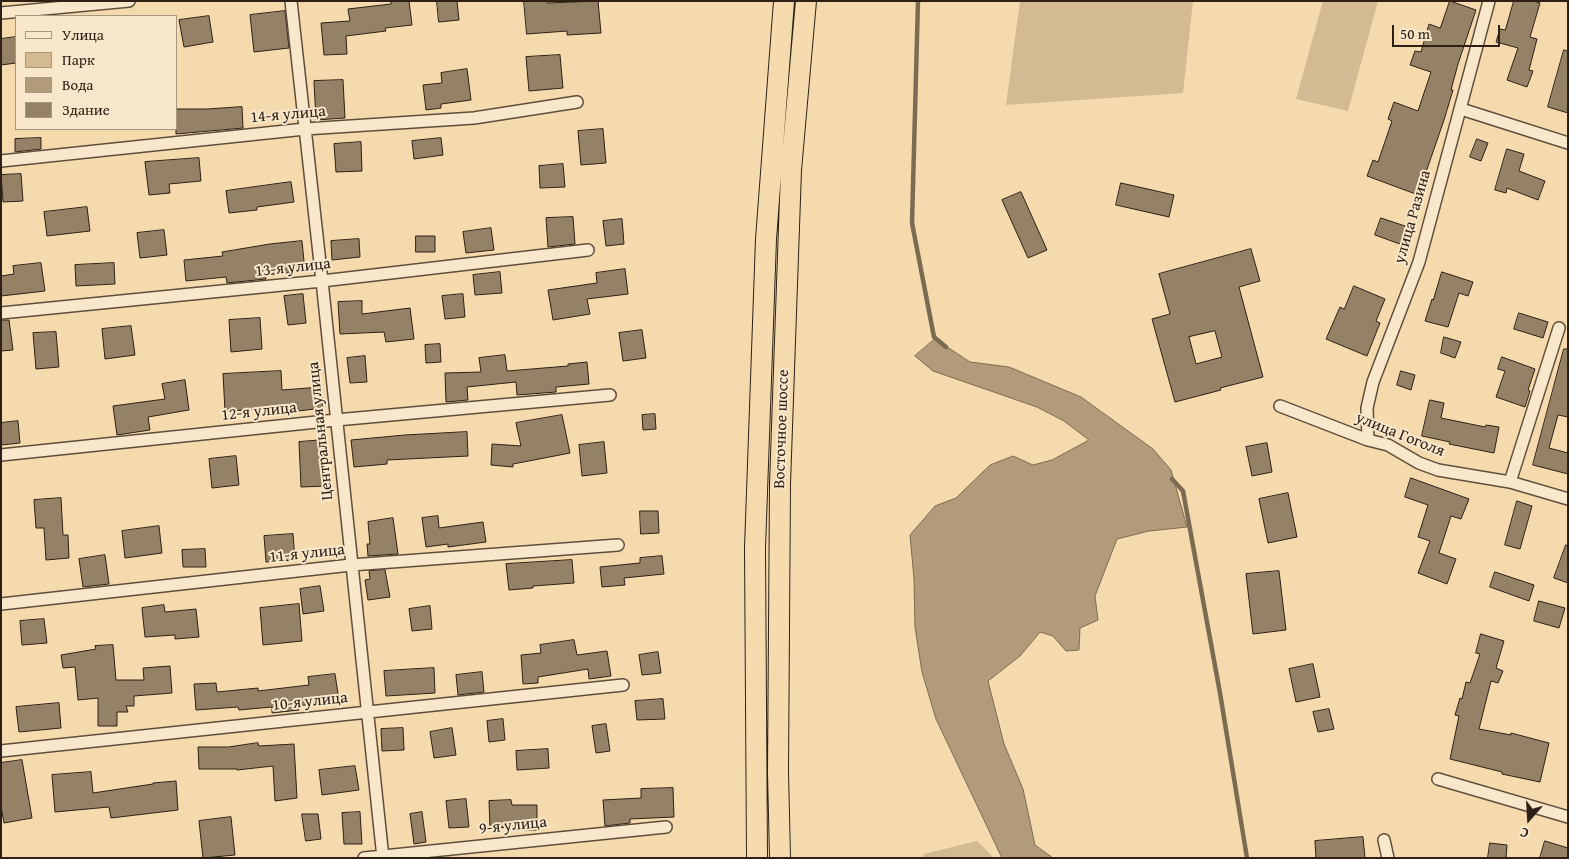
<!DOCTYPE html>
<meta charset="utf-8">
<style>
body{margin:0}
#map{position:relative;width:1569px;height:859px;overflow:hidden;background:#f5daad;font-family:"Gentium Book Plus",serif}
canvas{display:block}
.frame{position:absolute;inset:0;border:2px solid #2e2016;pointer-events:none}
.legend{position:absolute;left:15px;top:15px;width:162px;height:115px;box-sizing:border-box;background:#f8e7ca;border:1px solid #a79782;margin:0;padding:6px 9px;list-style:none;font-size:15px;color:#2e2016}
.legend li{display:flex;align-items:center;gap:10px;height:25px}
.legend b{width:25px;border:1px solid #a79782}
.north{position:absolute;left:1504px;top:794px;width:50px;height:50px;-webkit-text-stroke:4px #f8e7ca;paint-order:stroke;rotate:199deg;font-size:14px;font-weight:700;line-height:20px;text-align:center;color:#2e2016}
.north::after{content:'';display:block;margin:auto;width:18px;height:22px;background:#2e2016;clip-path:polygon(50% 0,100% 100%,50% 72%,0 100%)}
.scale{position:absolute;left:1392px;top:25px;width:108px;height:22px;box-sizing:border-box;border:2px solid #2e2016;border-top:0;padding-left:6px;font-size:15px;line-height:18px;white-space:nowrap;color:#2e2016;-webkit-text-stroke:4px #f8e7ca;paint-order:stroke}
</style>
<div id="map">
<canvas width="1569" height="859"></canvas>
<div class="frame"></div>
<ul class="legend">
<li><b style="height:6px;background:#f8e7ca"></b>Улица</li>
<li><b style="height:14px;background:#d3ba93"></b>Парк</li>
<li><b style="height:14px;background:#b19b7a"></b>Вода</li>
<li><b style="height:14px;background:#958165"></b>Здание</li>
</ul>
<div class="north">С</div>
<div class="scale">50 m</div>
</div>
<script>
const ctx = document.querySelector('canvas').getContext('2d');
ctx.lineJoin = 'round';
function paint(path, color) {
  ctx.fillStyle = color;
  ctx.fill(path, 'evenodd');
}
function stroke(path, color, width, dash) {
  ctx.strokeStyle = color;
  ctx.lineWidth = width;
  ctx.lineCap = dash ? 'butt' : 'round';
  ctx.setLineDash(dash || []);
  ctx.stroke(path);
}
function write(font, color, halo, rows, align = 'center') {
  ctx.font = font + ' "Gentium Book Plus",serif';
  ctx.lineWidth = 4;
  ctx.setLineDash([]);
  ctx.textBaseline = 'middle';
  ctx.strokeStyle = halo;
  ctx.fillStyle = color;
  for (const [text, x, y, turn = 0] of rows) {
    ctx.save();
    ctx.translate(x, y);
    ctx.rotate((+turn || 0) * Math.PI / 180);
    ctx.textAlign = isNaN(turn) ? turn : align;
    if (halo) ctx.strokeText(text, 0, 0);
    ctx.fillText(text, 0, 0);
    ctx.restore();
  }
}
paint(new Path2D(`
 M1020 1H1193L1183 93 1006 105Z
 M1323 1H1378L1348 111 1296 99Z
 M977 841 994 858H922L924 854Z`), '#d3ba93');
const water = new Path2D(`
 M935 339 970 362 1009 367 1081 397 1153 449 1171 470 1187 527 1149 531 1117 539 1095 596 1098 620 1080 628 1079 650 1066 651 1053 636 1040 632 1020 656 988 681 1004 744 1023 789 1035 845 1053 858H1002L936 719 922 672 915 627 914 579 910 535 935 506 956 498 990 465 1013 456 1033 465 1052 460 1089 440 1064 421 1037 407 933 371 915 356Z`);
paint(water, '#b19b7a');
stroke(water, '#7d6a52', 1);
stroke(new Path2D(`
 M918 1 912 223 934 337 946 347
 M1172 479 1183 491 1220 693 1247 858`), '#7d6a52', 4.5);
const building = new Path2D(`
 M391 1H409L412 25 385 28 386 31 346 36 347 54 324 55 321 23 350 21 348 9 391 4Z
 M437 1H457L459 20 439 22Z
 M524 1H547V3L598 1 601 33 567 35V31L527 34Z
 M1450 1 1476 10 1458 64 1451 90H1453L1444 120 1424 178 1427 179 1421 196 1367 176 1373 160 1378 162 1392 121 1388 119 1394 102 1418 111 1431 72 1410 65 1415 51 1421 52 1429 24 1440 28Z
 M1514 1H1534L1540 3 1530 37 1537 39 1529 70 1533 71 1527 87 1507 80 1518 48 1496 42 1500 29 1505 30Z
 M285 11 289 48 254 52 250 15Z
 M209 16 213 42 184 47 179 20Z
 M16 37V63L1 65V39Z
 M1564 50 1568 51V113L1548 107Z
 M560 55 563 88 529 91 526 57Z
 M467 69 471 100 441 104V108L426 110 423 85 442 83 441 73Z
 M343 80 345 118 316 120 314 81Z
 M242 107 243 128 176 134V109H207Z
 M603 129 606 163 581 165 578 131Z
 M41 138V149L15 152V139Z
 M441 138 443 155 414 159 412 141Z
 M1477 139 1488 143 1481 161 1470 157Z
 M361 142 362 171 336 172 334 144Z
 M1507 149 1524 154 1519 171 1545 181 1538 200 1507 188 1506 193 1495 190Z
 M199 158 201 181 169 184 170 193 149 195 145 162Z
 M563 164 565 187 540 188 539 166Z
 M21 174 23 201 3 202 1 175Z
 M291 182 294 202 257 207V210L229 213 226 191Z
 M1121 183 1174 195 1169 217 1116 205Z
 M1021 192 1047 250 1028 258 1002 200Z
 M87 207 90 231 47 236 44 212Z
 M573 217 575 244 548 247 546 218Z
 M1381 218 1414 229 1408 247 1375 235Z
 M622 219 624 244 606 246 603 221Z
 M491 228 494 250 466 253 463 232Z
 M164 230 167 255 140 258 137 233Z
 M416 236H435V252H416Z
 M359 239 360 257 332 260 331 241Z
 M302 241 305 271 265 275 266 279 227 283 226 277 186 281 184 260 223 256 222 252 270 244Z
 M1251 249 1260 281 1239 287 1263 377 1220 388 1221 390 1175 402 1152 319 1170 314 1159 274ZM1215 331 1222 357 1196 364 1189 337Z
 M41 263 45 291 1 296V276L14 274 13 266Z
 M114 263 115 284 76 286 75 265Z
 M625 269 628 294 587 299 590 314 553 320 548 290 597 283 596 273Z
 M500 272 502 293 475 295 473 275Z
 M1442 272 1473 282 1468 296 1459 293 1448 327 1425 321 1432 299 1433 300Z
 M1354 286 1385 299 1376 321 1380 323 1367 356 1326 339 1340 307 1344 309Z
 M303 294 306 323 288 325 284 296Z
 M463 294 465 317 445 319 442 296Z
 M362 301V314L410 308 414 339 386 342 384 332 340 334 338 302Z
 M1519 313 1548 322 1543 338 1514 329Z
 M260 318 262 349 231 352 229 320Z
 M1 320H9L13 350 1 351Z
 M131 326 135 355 105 359 102 329Z
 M642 330 646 358 623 361 619 333Z
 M56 332 59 367 36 369 33 333Z
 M1444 337 1461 342 1455 358 1441 353Z
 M440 344 441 362 426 363 425 345Z
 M1564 349H1568V417L1558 415 1549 448 1568 453V474L1533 465Z
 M505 355 507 371 568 366V364L587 362 589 384 556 387V392L517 395 516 382 467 387 468 400 446 402 445 373 481 372 479 358Z
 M365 356 367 382 350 383 347 358Z
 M1502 357 1535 369 1528 390 1530 391 1525 407 1496 397 1505 371 1498 369Z
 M281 371 282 390 321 387 323 408 298 411V408L225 411 223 374Z
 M1401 371 1415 375 1411 390 1397 385Z
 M185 380 189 410 148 417 150 430 117 435 113 406 165 399 162 384Z
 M1430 400 1444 403 1441 418 1485 427 1486 425 1499 427 1494 453 1449 444 1450 442 1422 436Z
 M655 414 656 429 643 430 642 415Z
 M562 415 570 453 513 464V467L491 465 492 444 521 446 516 423Z
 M18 421 20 443 1 445V423Z
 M467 432 468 456 387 460V464L354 467 351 440 405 435Z
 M324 440 327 486 301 487 299 442Z
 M604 442 607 473 582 476 579 445Z
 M1267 443 1272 472 1252 476 1246 447Z
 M236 456 239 485 212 488 209 459Z
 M1411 478 1469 499 1461 519 1451 516 1439 553 1456 559 1447 584 1418 573 1430 541 1418 537 1428 505 1405 497Z
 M1288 493 1297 537 1268 543 1259 499Z
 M61 498 63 535H68L69 558 46 560 44 528H36L34 500Z
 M1517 501 1532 506 1520 549 1505 545Z
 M640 511H658L659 533 641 534Z
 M438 516 439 528 483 522 486 542 448 547V544L426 547 422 518Z
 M393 518 398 554 368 556 367 544H370L368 522Z
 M159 526 162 553 125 558 122 531Z
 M293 534 295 560 266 562 264 536Z
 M1566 545 1568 546V583L1554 578Z
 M205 549 206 567H183L182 550Z
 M105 555 109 584 83 587 79 559Z
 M662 556 664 574 624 578 625 585 602 587 600 567 640 563V558Z
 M572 560 574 583 533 586V588L509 590 506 564Z
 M385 570 390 597 368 600 365 580 370 579 369 571Z
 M1279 571 1286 630 1253 634 1246 574Z
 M1495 572 1534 585 1529 601 1490 587Z
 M320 586 324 611 303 614 300 589Z
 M1539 601 1565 608 1559 628 1534 621Z
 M299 604 302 641 263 645 260 608Z
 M164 605 165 612 196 609 199 637 175 639V635L145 637 142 608Z
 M430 606 432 629 412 631 409 609Z
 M44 619 47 643 22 645 20 621Z
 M1481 634 1504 641 1496 668 1503 671 1498 683 1491 681 1479 729 1511 735V733L1549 743 1540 782 1502 774V772L1450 759 1459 716 1455 715 1460 698 1462 699 1466 682 1470 683 1480 654 1476 653Z
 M574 640 577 655 607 651 611 676 589 679 588 669 538 677V683L523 684 521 655 541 653 540 645Z
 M113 645 116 680H144L143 668 170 666 172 693 134 696V706H126L128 712H117V726H98V698L78 700 75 667 63 668 61 655 96 649 95 646Z
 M658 652 661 673 642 675 639 655Z
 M1313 664 1320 697 1296 702 1289 669Z
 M434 668 435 693 386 696 384 671Z
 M482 672 484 692 458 695 456 675Z
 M335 674 339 700 298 706 299 710 272 713V707L239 710 238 707 196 710 194 684 216 683 217 692 258 688V691L309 685 308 677Z
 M663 699 665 719 637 720 635 701Z
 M59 703 61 728 19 732 16 707Z
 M1329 709 1334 729 1318 732 1313 712Z
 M503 719 505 740 489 742 487 721Z
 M606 724 610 751 596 753 592 726Z
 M403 728 404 750 382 751 381 729Z
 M452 728 456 755 434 758 430 732Z
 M258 743 259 746 294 744 297 798 275 801 273 766 237 770V769H199L198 747H228Z
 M548 749 549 768 517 770 516 751Z
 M22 760 32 818 4 823 1 807V763Z
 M355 766 359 790 322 795 319 770Z
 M91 772 93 793 153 784V783L176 781 178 810 111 818 109 807 55 812 52 775Z
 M673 788 674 817 630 819V823L605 826 603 800 641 798V789Z
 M466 799 469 827 449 828 446 801Z
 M511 800 512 805H537V830H519V827L490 828 489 801Z
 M360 812 362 844H344L342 813Z
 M422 812 426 842 414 844 410 814Z
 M302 814H318L321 839 306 841Z
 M231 817 235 855 203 858 199 821Z
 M1363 837 1365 858H1316L1315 841Z
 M1545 841 1568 848V858H1540Z
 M1490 843 1507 845 1506 858H1488Z`);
paint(building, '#958165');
stroke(building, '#2e2016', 1);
const street = new Path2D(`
 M291 1 322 281 383 858
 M1 13 129 1
 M1461 109 1568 143
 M1 161 305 129 474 118 577 102
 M1 313 322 281 588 250
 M1280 406 1368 440 1388 445 1419 463 1438 470 1510 482 1568 499
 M1368 440 1367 408 1373 382 1419 262 1489 1
 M1 455 336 420 610 395
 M1510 482 1559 328
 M1 604 351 565 618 545
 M1 751 623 685
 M1438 779 1568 817
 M1384 840 1388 858
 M364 858 666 827`);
const highway = new Path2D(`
 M757 858 755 548 766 239 784 1
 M780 858 778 772 780 484 791 170 806 1`);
stroke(street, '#604e3c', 14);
stroke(highway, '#2e2016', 22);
stroke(street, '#f8e7ca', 11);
stroke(highway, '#f5daad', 20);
write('16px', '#2e2016', '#f8e7ca', [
 ["14-я улица",288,115,-5],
 ["улица Разина",1413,217,-74],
 ["13-я улица",293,268,-6],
 ["12-я улица",259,412,-6],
 ["Восточное шоссе",782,429,-88],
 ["Центральная улица",321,431,-96],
 ["улица Гоголя",1400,435,22],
 ["11-я улица",307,554,-6],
 ["10-я улица",310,702,-6],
 ["9-я улица",513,826,-6]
]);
</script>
